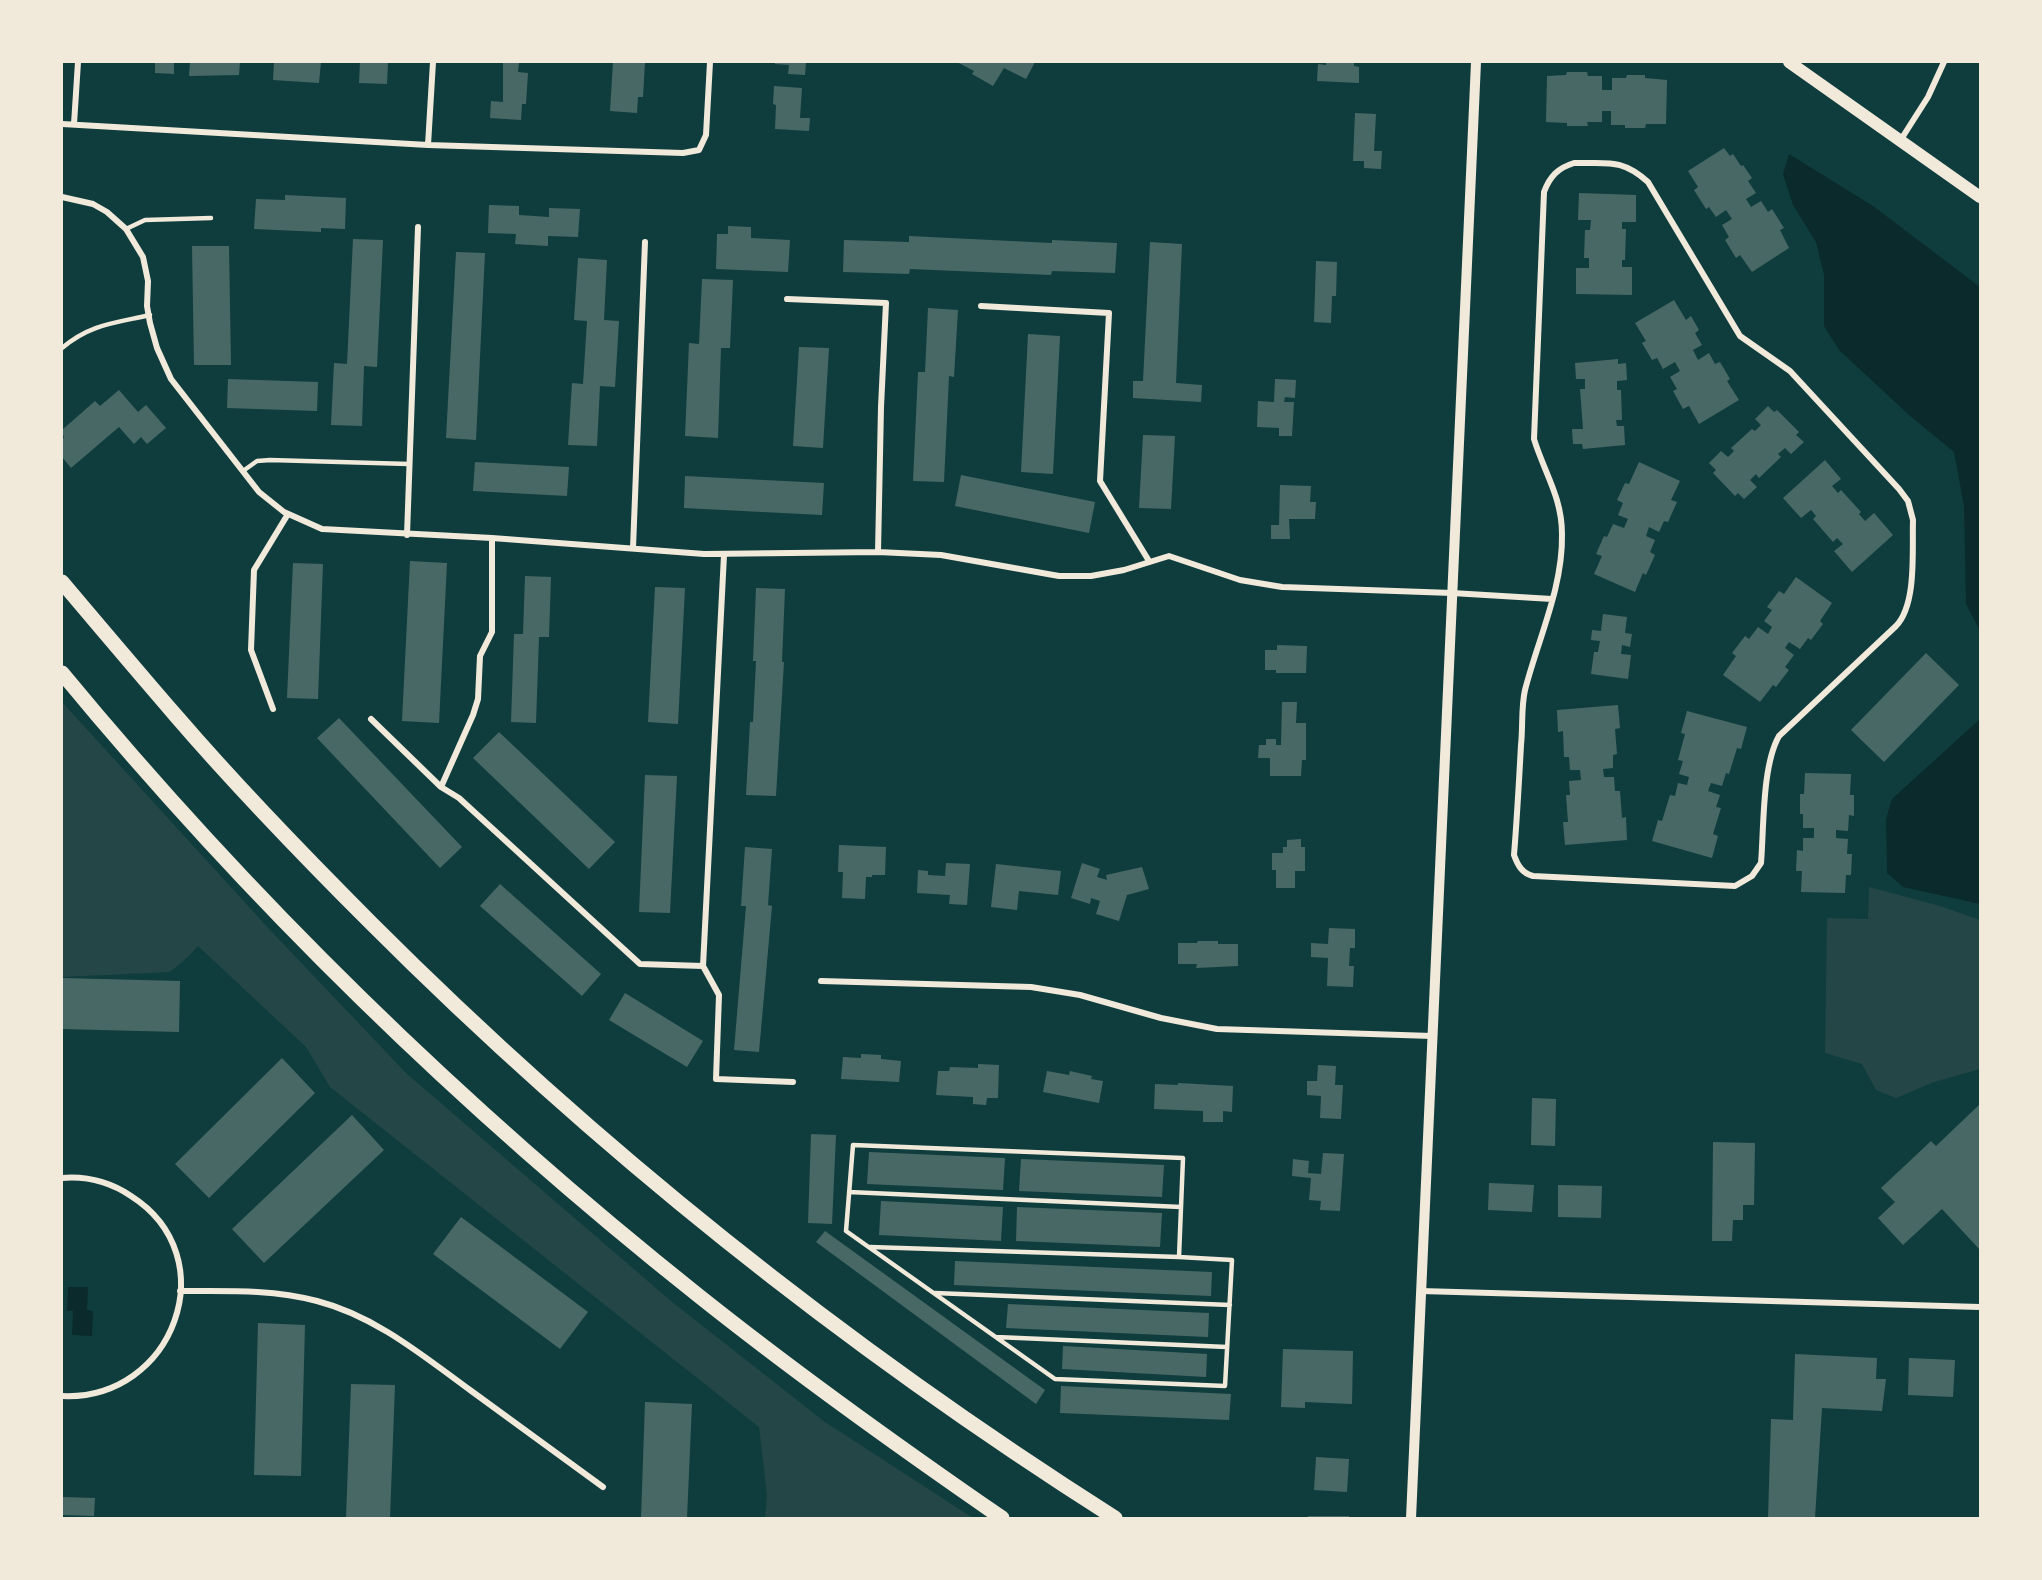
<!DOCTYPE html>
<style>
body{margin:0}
#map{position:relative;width:2042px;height:1580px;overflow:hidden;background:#0f3d3e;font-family:Barlow,sans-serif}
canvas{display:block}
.frame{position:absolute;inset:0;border:63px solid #f1e9da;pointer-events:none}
</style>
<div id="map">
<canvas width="2042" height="1580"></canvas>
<div class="frame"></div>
</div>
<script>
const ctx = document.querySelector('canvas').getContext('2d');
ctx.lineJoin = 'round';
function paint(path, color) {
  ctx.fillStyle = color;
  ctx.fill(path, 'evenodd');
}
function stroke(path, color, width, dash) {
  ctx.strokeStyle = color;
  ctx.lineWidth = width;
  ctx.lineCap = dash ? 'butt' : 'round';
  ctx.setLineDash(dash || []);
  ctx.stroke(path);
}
paint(new Path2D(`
 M62 702 270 930 407 1074 671 1301 825 1422 973 1518H765L767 1495 759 1427 330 1087 306 1047 198 946 189 956 170 972 62 977Z
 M1869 887 1940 906 1980 920V1069L1934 1082 1896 1098 1876 1090 1862 1064 1825 1053 1827 918 1868 919Z`), '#244646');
paint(new Path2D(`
 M1789 154 1873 206 1980 287V631L1966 604 1964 506 1954 452 1909 415 1839 350 1824 326V275L1816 242 1793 205 1783 174Z
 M1980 719V904L1903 887 1887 873 1886 819 1892 799Z
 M68 1287H88L87 1310 93 1311 92 1336 72 1335 73 1311H67Z`), '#0a2a2b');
paint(new Path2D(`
 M155 62H174V74L155 73Z
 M190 62H240L239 75 189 76Z
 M274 62H321L319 83 273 80Z
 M360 62H388L387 84 359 83Z
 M503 62 519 63 518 72 528 73 526 104H522L521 120 490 118 491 101 503 102Z
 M613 62H645L643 97H638L637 113 610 111Z
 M775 62H806L805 75 788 74 789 65 775 64Z
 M957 62H1035L1026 79 1004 68 993 86 972 74 974 71Z
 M1326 62H1354V66L1359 67V83L1317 81 1318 64 1326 65Z
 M1567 72H1587L1588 76H1602V90H1612V78H1626L1627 75H1645V78L1667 80 1666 124H1646L1645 128H1625V125H1611V111H1602V122H1587L1588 126H1567V123L1546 122 1547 76 1566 75Z
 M774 86 802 88 800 118H810L809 131 775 129 776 105 773 104Z
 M1355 113 1376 114 1374 151H1382L1381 169 1364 168V161H1353Z
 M1724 148 1730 156 1733 154 1741 166 1743 165 1752 178 1748 181 1756 193 1746 199 1751 207 1761 201 1768 212 1772 209 1784 228 1780 230 1789 248 1752 272 1740 255 1736 258 1725 240 1729 237 1722 225 1732 219 1726 210 1716 217 1709 207 1706 209 1694 190 1698 187 1688 171Z
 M1579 193 1636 195V222H1622V229H1626L1625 260H1622V267H1632V295L1576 294V268H1589V258H1584L1585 230H1590L1591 220H1578Z
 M285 195 346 198 345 229 321 228V232L254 229 256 199 285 200Z
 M489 205 519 206V215L549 217V208L580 209 578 237 548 236V246L515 244 516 234 488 233Z
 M728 226 751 227V238L790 240 788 272 716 269 717 234H728Z
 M909 236 1052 243V240L1117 243 1115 273 1052 271 1051 275 910 269 909 274 843 272 844 240 909 242Z
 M353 239 383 240 377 367 364 366 362 426 331 425 334 363 347 364Z
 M1150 242 1182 244 1176 383 1202 385 1201 402 1133 398V381H1143Z
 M192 246H229L231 365H194Z
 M456 252 485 253 476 440 446 438Z
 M578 258 607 260 604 320 619 321 615 387 600 386 597 446 568 445 572 383 583 384 587 321 574 320Z
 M1316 261 1337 262 1336 296H1332L1331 323 1314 322Z
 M702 279 733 280 730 348H721L718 438 685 436 689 343 699 344Z
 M1674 300 1686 320 1691 316 1699 330 1695 333 1702 345 1693 350 1698 360 1709 353 1715 364 1720 362 1730 379 1727 381 1739 400 1699 424 1689 406 1683 409 1673 391 1677 389 1670 377 1680 371 1675 362 1663 369 1657 358 1652 360 1642 343 1646 341 1635 323Z
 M928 308 958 310 954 377 949 376 944 482 913 481 918 372H925Z
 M1028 334 1060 336 1053 474 1021 472Z
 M799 347 829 348 823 448 793 446Z
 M1618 359V364L1626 363 1627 380 1617 381V390H1621L1622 420H1616L1617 426H1624L1625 445 1583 449 1582 444H1573L1572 429H1583L1580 389H1585V379H1576L1575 363Z
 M228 379 318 382 317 411 227 408Z
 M1275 379 1296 380 1295 398 1285 397 1284 402H1294L1292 436H1279V428L1257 427 1258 401 1274 402Z
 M119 390 138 412 146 405 166 428 147 444 141 437 134 444 119 427 71 468 62 457V439L64 438 62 430 95 401 100 406Z
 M1768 406 1774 412 1777 410 1799 432 1796 435 1804 442 1791 454 1785 448 1778 454 1781 457 1759 478 1756 474 1750 480 1757 487 1744 499 1738 493 1735 496 1713 473 1716 470 1709 463 1721 451 1728 457 1734 451 1731 448 1752 429 1755 431 1761 425 1755 419Z
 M1143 435 1175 436 1171 509 1139 508Z
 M1825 460 1841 479 1832 486 1838 493 1841 490 1861 512 1859 514 1865 521 1874 513 1893 535 1852 572 1834 551 1843 544 1837 538 1833 542 1813 519 1816 516 1811 510 1801 518 1783 498Z
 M475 462 569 467 567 496 473 491Z
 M1639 462 1680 481 1671 500 1677 502 1668 522 1664 521 1659 532 1649 527 1646 536 1655 540 1650 552 1655 555 1646 575 1643 573 1635 592 1594 574 1602 556 1596 554 1604 536 1607 537 1613 524 1624 528 1628 519 1618 515 1623 503 1617 500 1625 483 1629 484Z
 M961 475 1095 502 1089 533 955 506Z
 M685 476 824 483 822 515 684 508Z
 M1280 485 1311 486 1310 502H1316L1315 519H1289L1290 539H1271V525H1279Z
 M410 561 447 563 439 723 402 721Z
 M293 563 323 564 318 699 287 698Z
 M525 576 551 577 549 637H539L536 723 511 722 514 634H523Z
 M1796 577 1832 603 1820 621 1823 624 1811 640 1808 638 1800 649 1789 642 1785 648 1794 655 1785 667 1789 670 1776 687 1773 685 1760 702 1723 675 1736 656 1732 653 1745 636 1749 639 1758 627 1768 634 1772 627 1764 621 1772 610 1767 607 1779 591 1784 594Z
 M655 587 685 588 678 724 648 722Z
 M756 588 785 589 782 662H784L776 796 746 795 750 722H753L756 661H753Z
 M1603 614 1627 617 1625 633 1632 634 1630 647 1622 645 1621 654 1631 655 1628 679 1591 674 1594 652H1598L1600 641 1591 640 1592 630 1601 631Z
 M1277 645 1307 646 1306 673H1276V670H1265V650H1277Z
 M1926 653 1959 685 1884 762 1851 730Z
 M1282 702H1297L1296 723H1306V760H1302L1301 776H1270V758H1258L1259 745H1266V739H1276V745H1281Z
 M1618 705 1620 728 1615 729 1617 754 1613 755V768L1603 769 1604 777H1614L1615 791H1620L1622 818 1626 817 1627 840 1565 845 1563 822H1568L1566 795H1570L1569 781 1581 780 1580 770H1570L1569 757H1564L1563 731 1558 732 1557 710Z
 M1687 711 1747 727 1741 749 1737 748 1729 774 1726 773 1722 786 1711 783 1708 791 1720 795 1716 807 1721 808 1713 834 1718 836 1712 858 1652 841 1658 820 1662 821 1670 795 1675 796 1678 783 1687 785 1689 777 1679 774 1683 761 1678 760 1685 734 1681 733Z
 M339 718 462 847 440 868 317 738Z
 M499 732 615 842 589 869 473 758Z
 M1805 773 1851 774 1850 795H1854V816L1849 815 1848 831 1836 830V838L1848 839 1847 854H1852L1851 875H1846L1845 893 1801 892 1802 871H1796L1797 850 1803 851V838H1814V828H1803V814H1800V794H1804Z
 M645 775 677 776 670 913 639 912Z
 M1301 839V847H1305V871H1295V888H1276V870H1272V853H1283V847H1287V840Z
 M839 845 886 847 885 875H872V877H866L865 899 842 898 843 872H838Z
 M745 847 772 849 768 905 772 906 759 1052 734 1050 746 906H741Z
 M946 863 970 864 967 905 949 904 950 895 917 893 918 870 928 871V875L945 876Z
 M1082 863 1100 869 1097 877 1107 880 1106 875 1142 867 1149 889 1127 895 1119 921 1096 914 1100 901 1091 898 1090 904 1071 898Z
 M996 864 1061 871 1058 895 1019 891 1017 910 991 907Z
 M500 884 601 974 582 996 480 906Z
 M1329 928 1355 929V948H1350L1349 966H1354L1353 987 1327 986 1328 958 1311 957V943L1328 944Z
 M1198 941H1218V944H1238V966L1196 968 1197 964H1178V943H1197Z
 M62 978 180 981 179 1032 62 1029Z
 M625 993 703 1041 687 1067 609 1020Z
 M861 1054 881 1055V1059L901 1061 899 1082 841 1079 843 1057 861 1058Z
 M282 1058 315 1093 209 1198 175 1164Z
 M978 1064 999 1065 998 1098H987L986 1105 973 1104V1097L936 1095 938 1071H949L950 1067 978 1068Z
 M1318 1065 1336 1066 1335 1085H1343L1341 1119 1320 1118 1321 1096 1307 1095V1081H1317Z
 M1047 1071 1069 1075 1070 1071 1092 1076 1091 1079 1103 1081 1099 1103 1043 1092Z
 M1178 1083 1233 1086 1232 1112 1223 1111V1122H1203V1111L1154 1109 1155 1084 1178 1085Z
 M1532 1098 1556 1099 1555 1146 1531 1145Z
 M1980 1104V1250L1942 1209 1903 1245 1878 1218 1895 1202 1881 1188 1931 1141 1936 1146Z
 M352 1115 384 1150 264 1263 232 1229Z
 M811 1134 836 1135 832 1224 808 1223Z
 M1713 1142 1755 1143 1754 1205H1743V1220H1733L1732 1241H1712Z
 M869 1152 1005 1158 1003 1190 867 1184Z
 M1323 1153 1344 1154 1340 1211 1320 1210 1321 1201 1309 1200 1311 1178 1292 1176 1293 1159 1309 1161 1308 1173 1321 1174Z
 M1021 1159 1164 1165 1162 1197 1019 1191Z
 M1489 1183 1534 1185 1532 1212 1488 1210Z
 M1558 1185 1602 1186 1601 1218 1558 1217Z
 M881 1201 1003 1207 1001 1241 879 1235Z
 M1017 1207 1162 1213 1160 1247 1016 1241Z
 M461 1217 588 1312 560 1349 433 1254Z
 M825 1231 1045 1390 1036 1404 816 1242Z
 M955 1261 1212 1272 1211 1296 954 1285Z
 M1008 1304 1209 1313 1208 1337 1006 1328Z
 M258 1323 305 1325 301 1476 254 1475Z
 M1063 1346 1207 1354 1206 1377 1062 1369Z
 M1283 1349 1353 1351 1352 1404 1305 1402V1408L1281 1407Z
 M1795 1354 1877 1358 1876 1379H1886L1882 1411 1822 1408 1815 1518H1768L1771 1419 1793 1420Z
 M1909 1358 1955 1360 1953 1397 1908 1395Z
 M351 1384 395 1385 390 1518H346Z
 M1061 1386 1231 1394 1229 1420 1060 1413Z
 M645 1402 692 1404 687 1518H641Z
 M1316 1457 1349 1459 1347 1492 1314 1490Z
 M62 1497 95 1498 94 1516 62 1515Z
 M1308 1516H1349V1518H1308Z`), '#486865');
stroke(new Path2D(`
 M126 229 145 220 211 218
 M62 348C90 324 115 323 150 315
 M243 471 257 461 270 460 409 464
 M853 1145 1183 1158 1179 1257 1232 1260 1225 1386 1055 1379 846 1231Z
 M849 1192 1181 1207
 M870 1247 1179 1257
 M935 1293 1230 1305
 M996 1337 1227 1347`), '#f1e9da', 4.5);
stroke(new Path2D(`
 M62 124 428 145 683 153 699 150 706 135 710 62
 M74 124 78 62
 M1900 141 1928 97 1944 62
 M428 145 433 62
 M1574 163C1608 164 1621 158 1648 182L1740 336 1790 371 1899 489 1908 501 1913 520C1912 551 1917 604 1896 626L1779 736C1762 766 1764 827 1761 863L1752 876 1735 886 1533 876C1522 873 1518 866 1514 855 1517 818 1519 782 1521 745 1523 727 1521 707 1525 690 1538 639 1563 588 1562 534 1562 497 1544 472 1534 439L1544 192C1550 176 1558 168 1574 163Z
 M62 197 93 204 107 212 126 229 143 257 148 281 147 306 150 323 157 348 171 379 259 492 284 512 322 529 492 538 704 554 878 552 941 555 1059 576H1091L1124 570 1169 556 1240 580 1282 587 1452 593 1552 599
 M787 299 886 303 881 407 878 552
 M981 306 1109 313 1100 481 1149 561
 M407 535 418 227
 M633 548 645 242
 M724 555 703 966 719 995 716 1079 793 1082
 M273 709 251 650 254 570 288 514
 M371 719 441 787 459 798 640 964 703 966
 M441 787 473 715 478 699 480 656 492 632V538
 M821 981 1031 987 1080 995 1161 1018 1217 1029 1432 1036
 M62 1178C86 1176 110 1182 131 1196 227 1257 174 1401 62 1396
 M180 1291C226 1291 272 1289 317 1301 375 1316 422 1355 470 1390 514 1422 559 1455 603 1487
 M1421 1291 1980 1307`), '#f1e9da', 6);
stroke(new Path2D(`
 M1411 1518 1476 62`), '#f1e9da', 10);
stroke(new Path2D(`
 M1789 62 1980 197`), '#f1e9da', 12);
stroke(new Path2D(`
 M62 582C100 627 138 672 177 717 239 789 305 857 372 924 597 1149 847 1348 1115 1518
 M62 673C251 902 466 1111 699 1296 797 1374 899 1447 1002 1518`), '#f1e9da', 15);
</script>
